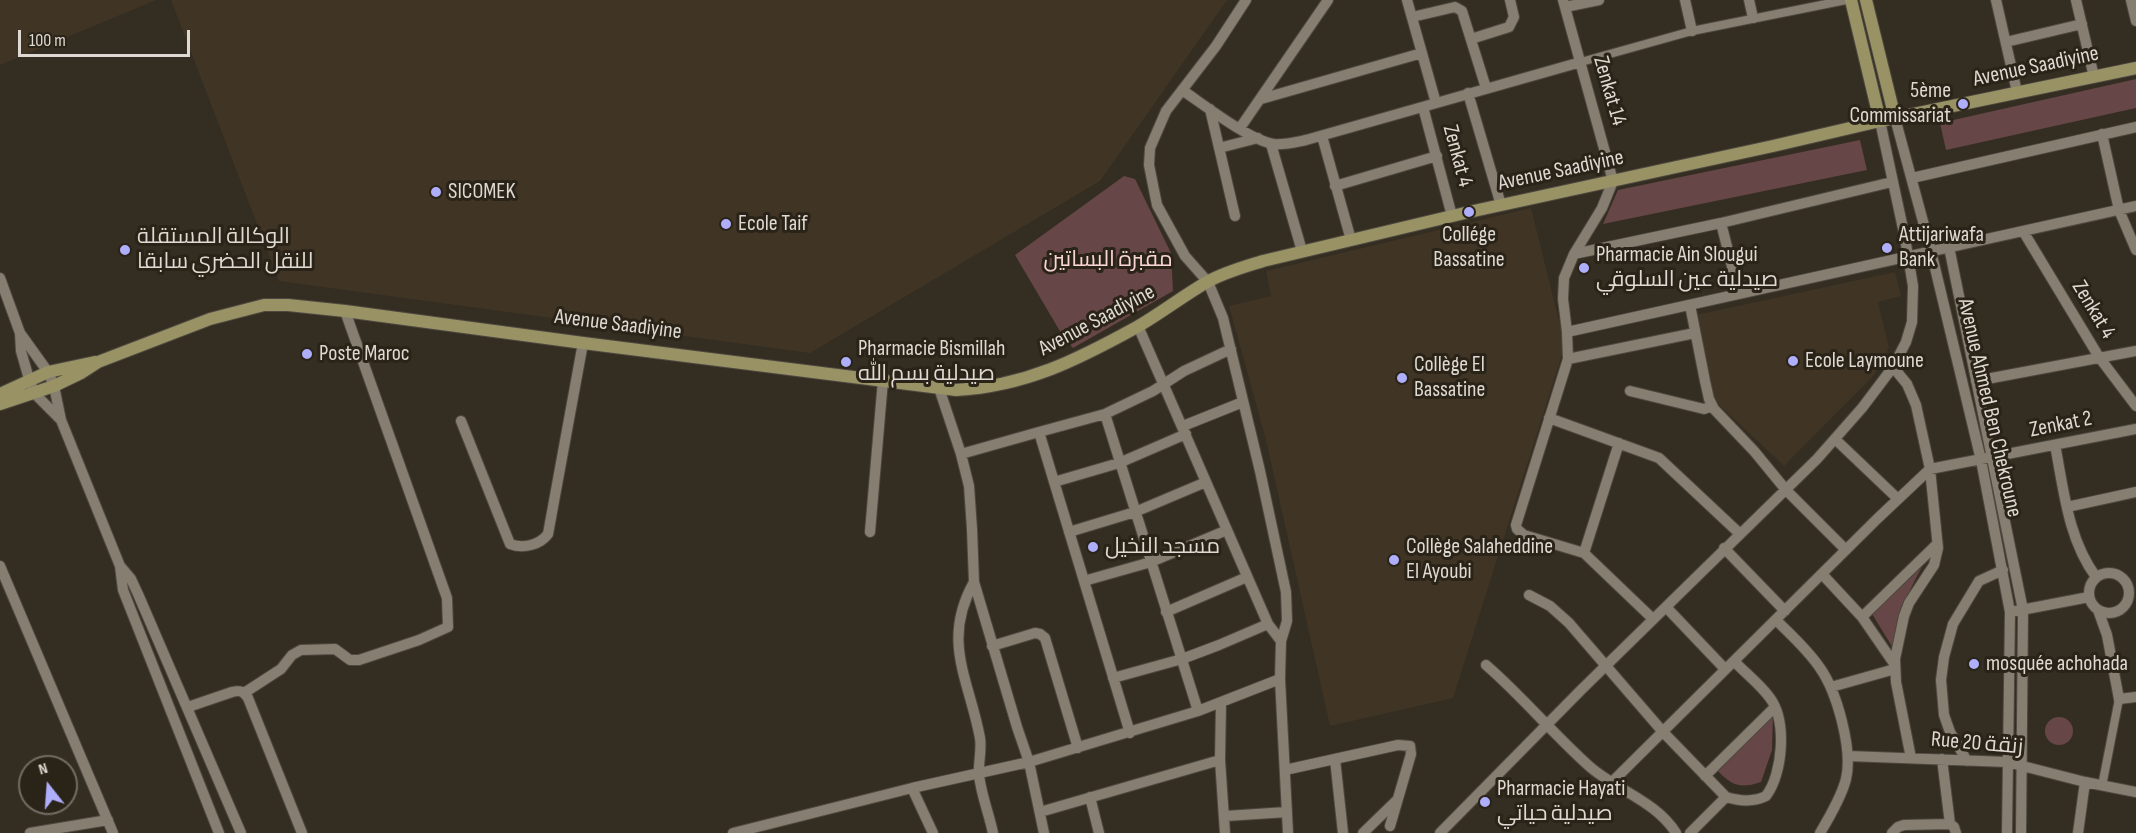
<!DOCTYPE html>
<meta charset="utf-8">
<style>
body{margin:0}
#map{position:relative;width:2136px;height:833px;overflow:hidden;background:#342d22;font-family:"Sofia Sans Condensed",sans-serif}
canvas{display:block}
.north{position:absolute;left:18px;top:755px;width:60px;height:60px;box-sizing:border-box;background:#2a2318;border:2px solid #726c62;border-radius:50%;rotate:343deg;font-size:16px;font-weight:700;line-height:24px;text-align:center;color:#ded9d2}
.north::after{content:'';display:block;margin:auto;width:21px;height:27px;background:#aeaefa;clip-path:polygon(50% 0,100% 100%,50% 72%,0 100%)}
.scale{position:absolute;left:18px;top:30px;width:172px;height:27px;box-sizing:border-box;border:3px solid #ded9d2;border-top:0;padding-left:8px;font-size:18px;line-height:21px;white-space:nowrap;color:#ded9d2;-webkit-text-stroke:4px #2a2318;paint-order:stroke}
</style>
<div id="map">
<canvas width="2136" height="833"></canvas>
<div class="north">N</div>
<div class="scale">100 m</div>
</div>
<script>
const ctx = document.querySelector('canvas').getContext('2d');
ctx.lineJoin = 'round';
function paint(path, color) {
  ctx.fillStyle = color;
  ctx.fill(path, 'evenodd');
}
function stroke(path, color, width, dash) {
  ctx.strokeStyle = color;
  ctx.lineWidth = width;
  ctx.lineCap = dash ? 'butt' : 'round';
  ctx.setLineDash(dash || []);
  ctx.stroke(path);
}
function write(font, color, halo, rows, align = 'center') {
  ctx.font = font + ' "Sofia Sans Condensed",Cairo,sans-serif';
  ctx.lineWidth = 6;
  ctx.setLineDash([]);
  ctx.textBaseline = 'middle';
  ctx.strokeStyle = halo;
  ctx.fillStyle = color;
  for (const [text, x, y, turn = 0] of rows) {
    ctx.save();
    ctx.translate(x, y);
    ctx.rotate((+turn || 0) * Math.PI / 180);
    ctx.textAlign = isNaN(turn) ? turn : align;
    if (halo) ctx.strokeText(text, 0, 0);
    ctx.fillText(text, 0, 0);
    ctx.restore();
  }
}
paint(new Path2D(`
 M0 0H156L0 65Z
 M171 0H1227L1100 181 810 353 279 281Z
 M1531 208 1565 345 1453 698 1330 726 1266 440 1229 306 1271 296 1266 271Z
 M1895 272 1901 296 1878 302 1889 348 1874 375 1784 466 1712 398 1696 315Z`), '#403524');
paint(new Path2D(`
 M2136 79V108L1946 150 1940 123Z
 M1860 140 1867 170 1603 224 1618 190Z
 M1124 176 1135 179 1171 253 1173 291 1073 348 1064 338 1015 255Z
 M1922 567C1906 595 1899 617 1893 648L1872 614Z
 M1773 714 1772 750 1761 782C1740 789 1732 786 1717 770Z
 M2045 731a14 14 0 1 1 28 0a14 14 0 1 1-28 0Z`), '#664647');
const pedestrian = new Path2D(`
 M1581 62 1692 31 1846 0
 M2102 786 2119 699`);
const minor = new Path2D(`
 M1246 0 1216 46 1166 111 1150 148 1149 165 1157 205 1185 256 1208 282 1223 318 1260 471 1286 592 1287 621 1281 641 1280 679 1288 833
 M1407 0 1436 103
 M1563 0 1613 181 1602 208 1574 254 1564 278 1563 299 1567 332 1568 359 1516 525 1517 529 1524 535 1584 553 1653 619
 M1685 0 1692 31
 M1749 0 1753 18
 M1996 0 2017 92
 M2076 0 2094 77
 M2131 0 2136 21
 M1565 7 1599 0
 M1412 17 1455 7 1462 11 1486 88
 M1471 39 1509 27 1514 17 1510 0
 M2006 42 2082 24
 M1182 90C1203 104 1250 141 1274 144 1285 145 1296 142 1306 140L1581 62
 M1468 93 1501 205
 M1261 99 1422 53
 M1423 107 1452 216
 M1210 109 1235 216
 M1895 118 1931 251 1981 460 2010 612 2007 833
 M1240 128 1328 0
 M2102 134 2119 210 2136 250
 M1322 136 1351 240
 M1271 144 1302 251
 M1219 148 1258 138
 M1912 178 2136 127
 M1335 186 1437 156
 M1721 223 1739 294
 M2023 231 2099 357 2136 406
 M1949 247 2023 610 2021 833
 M1574 254 1721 223 1892 182
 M0 278 20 333 21 351 29 379 35 394 61 420
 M1690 305 1705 381 1709 399 1714 409 1754 451 1786 490 1846 550
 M1138 326 1268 624 1281 641
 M1567 332 2136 206
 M20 333 48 372 54 386 61 420 120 566 131 579 138 594 241 833
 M1568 359 1695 333
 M1893 367 1907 384 1916 405 1930 469 1938 548 1934 565 1909 603 1904 616 1895 659 1896 682 1911 758
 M1976 381 2136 351
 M939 388 961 454 969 486 972 529 974 582 1017 727 1029 762 1044 833
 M1630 391 1704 409 1712 406
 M1105 414 1198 711
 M1549 418 1659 458 1739 533
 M461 421 510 544C523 549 540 545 548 534L583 343
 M1183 426 1243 402
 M1039 432 1105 414 1153 391 1184 371 1231 349
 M1835 439 1898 499
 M2055 445C2064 491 2068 539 2096 577
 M961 454 1039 432 1130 733
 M1054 482 1119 463 1186 434
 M2067 507 2136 492
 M870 532 883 380
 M1069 532 1135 512 1206 482
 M1724 548 1785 611
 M1584 553 1619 443
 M0 566 113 833
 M120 566 123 590 219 833
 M2089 593a20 20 0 1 1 40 0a20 20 0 1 1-40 0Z
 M1822 574 1862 617 1895 665
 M1084 581 1151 562 1227 530
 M974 582C941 641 969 679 980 738 982 750 978 763 979 775 981 794 989 814 993 833
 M1529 595 1550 606 1569 623 1663 732 1726 797C1739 801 1754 802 1766 796 1783 774 1787 721 1770 698 1760 684 1745 673 1734 661
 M1666 607 1725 669
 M2098 610 2107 635 2119 699 2136 697
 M2016 611 2089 597
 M1166 612 1247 577
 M1862 617 1937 544
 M1776 620C1791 635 1808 650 1820 668 1837 692 1853 750 1846 779 1842 795 1829 818 1820 833
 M992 646 1035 633 1040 634 1045 638 1078 748
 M1486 665C1523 697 1553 734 1589 766 1616 790 1656 801 1676 833
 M1113 678 1182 659 1219 645 1268 624
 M1831 687 1895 669
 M244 693 281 669 292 655 301 650 335 649 350 660H359L419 640 448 627 447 598 345 311
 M1221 703 1220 760 1225 833
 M188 707 232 692C240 690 243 691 248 698L302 833
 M1848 756 2007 762 2085 782 2136 792
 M1335 759 1343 833
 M1942 759 1950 824
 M1967 761 1950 732 1944 715 1941 680 1944 657 1953 624 1979 581 2003 570
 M1285 770 1398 745 1410 746 1411 754 1390 826
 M1705 776 1775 707
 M1611 783 1877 519 1930 469 2136 429
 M912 788 933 833
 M1090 797 1099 833
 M1040 812 1220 760
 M1226 816 1287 812
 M30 833 108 820
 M733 833 912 788 1029 762 1198 711 1280 679
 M1363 833 1397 800
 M1440 833 1581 690 1817 459 1862 408 1893 367 1906 342 1912 322 1913 286 1905 238 1880 121
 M1690 833 1726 797
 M1892 833 1898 827 1904 825 1950 824 1954 827 1956 833
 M2078 833 2085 782`);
const secondary = new Path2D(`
 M1851 0 1880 121
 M1866 0 1895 118
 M0 394 48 372 95 362
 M0 404 54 386 81 373 98 362 210 319 264 305H288L345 311 583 343 956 390C1026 386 1077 360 1137 327 1161 313 1183 296 1207 282 1225 272 1244 267 1263 261L1469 212 1773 146 1880 121 2136 68`);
stroke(pedestrian, '#4e483f', 10);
stroke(minor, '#4e483f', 12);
stroke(secondary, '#4e483f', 14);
stroke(pedestrian, '#867e71', 8);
stroke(minor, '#867e71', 10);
stroke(secondary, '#989265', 12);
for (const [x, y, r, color] of [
 [1963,104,6,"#aeaefa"],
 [436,192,6,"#aeaefa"],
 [1469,212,6,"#aeaefa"],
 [726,224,6,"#aeaefa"],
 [1887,248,6,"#aeaefa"],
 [125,250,6,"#aeaefa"],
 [1584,268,6,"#aeaefa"],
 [307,354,6,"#aeaefa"],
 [1793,361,6,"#aeaefa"],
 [846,362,6,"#aeaefa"],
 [1402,378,6,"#aeaefa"],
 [1093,547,6,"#aeaefa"],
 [1394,560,6,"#aeaefa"],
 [1974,664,6,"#aeaefa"],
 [1485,802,6,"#aeaefa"]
]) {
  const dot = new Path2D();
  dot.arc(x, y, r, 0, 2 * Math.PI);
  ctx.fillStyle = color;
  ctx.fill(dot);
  stroke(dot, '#2a2318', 2);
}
write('22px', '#ded9d2', '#2a2318', [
 ["Avenue Saadiyine",2036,67,-12],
 ["Zenkat 14",1609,91,74],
 ["Zenkat 4",1457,156,75],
 ["Avenue Saadiyine",1561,171,-12],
 ["Zenkat 4",2093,310,59],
 ["Avenue Saadiyine",1097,321,-28],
 ["Avenue Saadiyine",618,325,7],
 ["Avenue Ahmed Ben Chekroune",1989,408,77],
 ["Zenkat 2",2061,425,-11],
 ["Rue 20 زنقة",1977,744,5]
]);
write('22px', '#ded9d2', '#2a2318', [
 ["5ème",1951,91,"right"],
 ["Commissariat",1951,116,"right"],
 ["SICOMEK",448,192],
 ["Ecole Taif",738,224],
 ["Collége",1469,235,"center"],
 ["Bassatine",1469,260,"center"],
 ["Attijariwafa",1899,235],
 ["Bank",1899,260],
 ["الوكالة المستقلة",137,237],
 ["للنقل الحضري سابقا",137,262],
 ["Pharmacie Ain Slougui",1596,255],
 ["صيدلية عين السلوقي",1596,280],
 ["Pharmacie Bismillah",858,349],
 ["صيدلية بسم الله",858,374],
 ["Poste Maroc",319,354],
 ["Ecole Laymoune",1805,361],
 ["Collège El",1414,365],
 ["Bassatine",1414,390],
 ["مسجد النخيل",1105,547],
 ["Collège Salaheddine",1406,547],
 ["El Ayoubi",1406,572],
 ["mosquée achohada",1986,664],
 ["Pharmacie Hayati",1497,789],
 ["صيدلية حياتي",1497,814]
], 'left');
write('22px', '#fad5d6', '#2a2318', [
 ["مقبرة البساتين",1108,260]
]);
</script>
